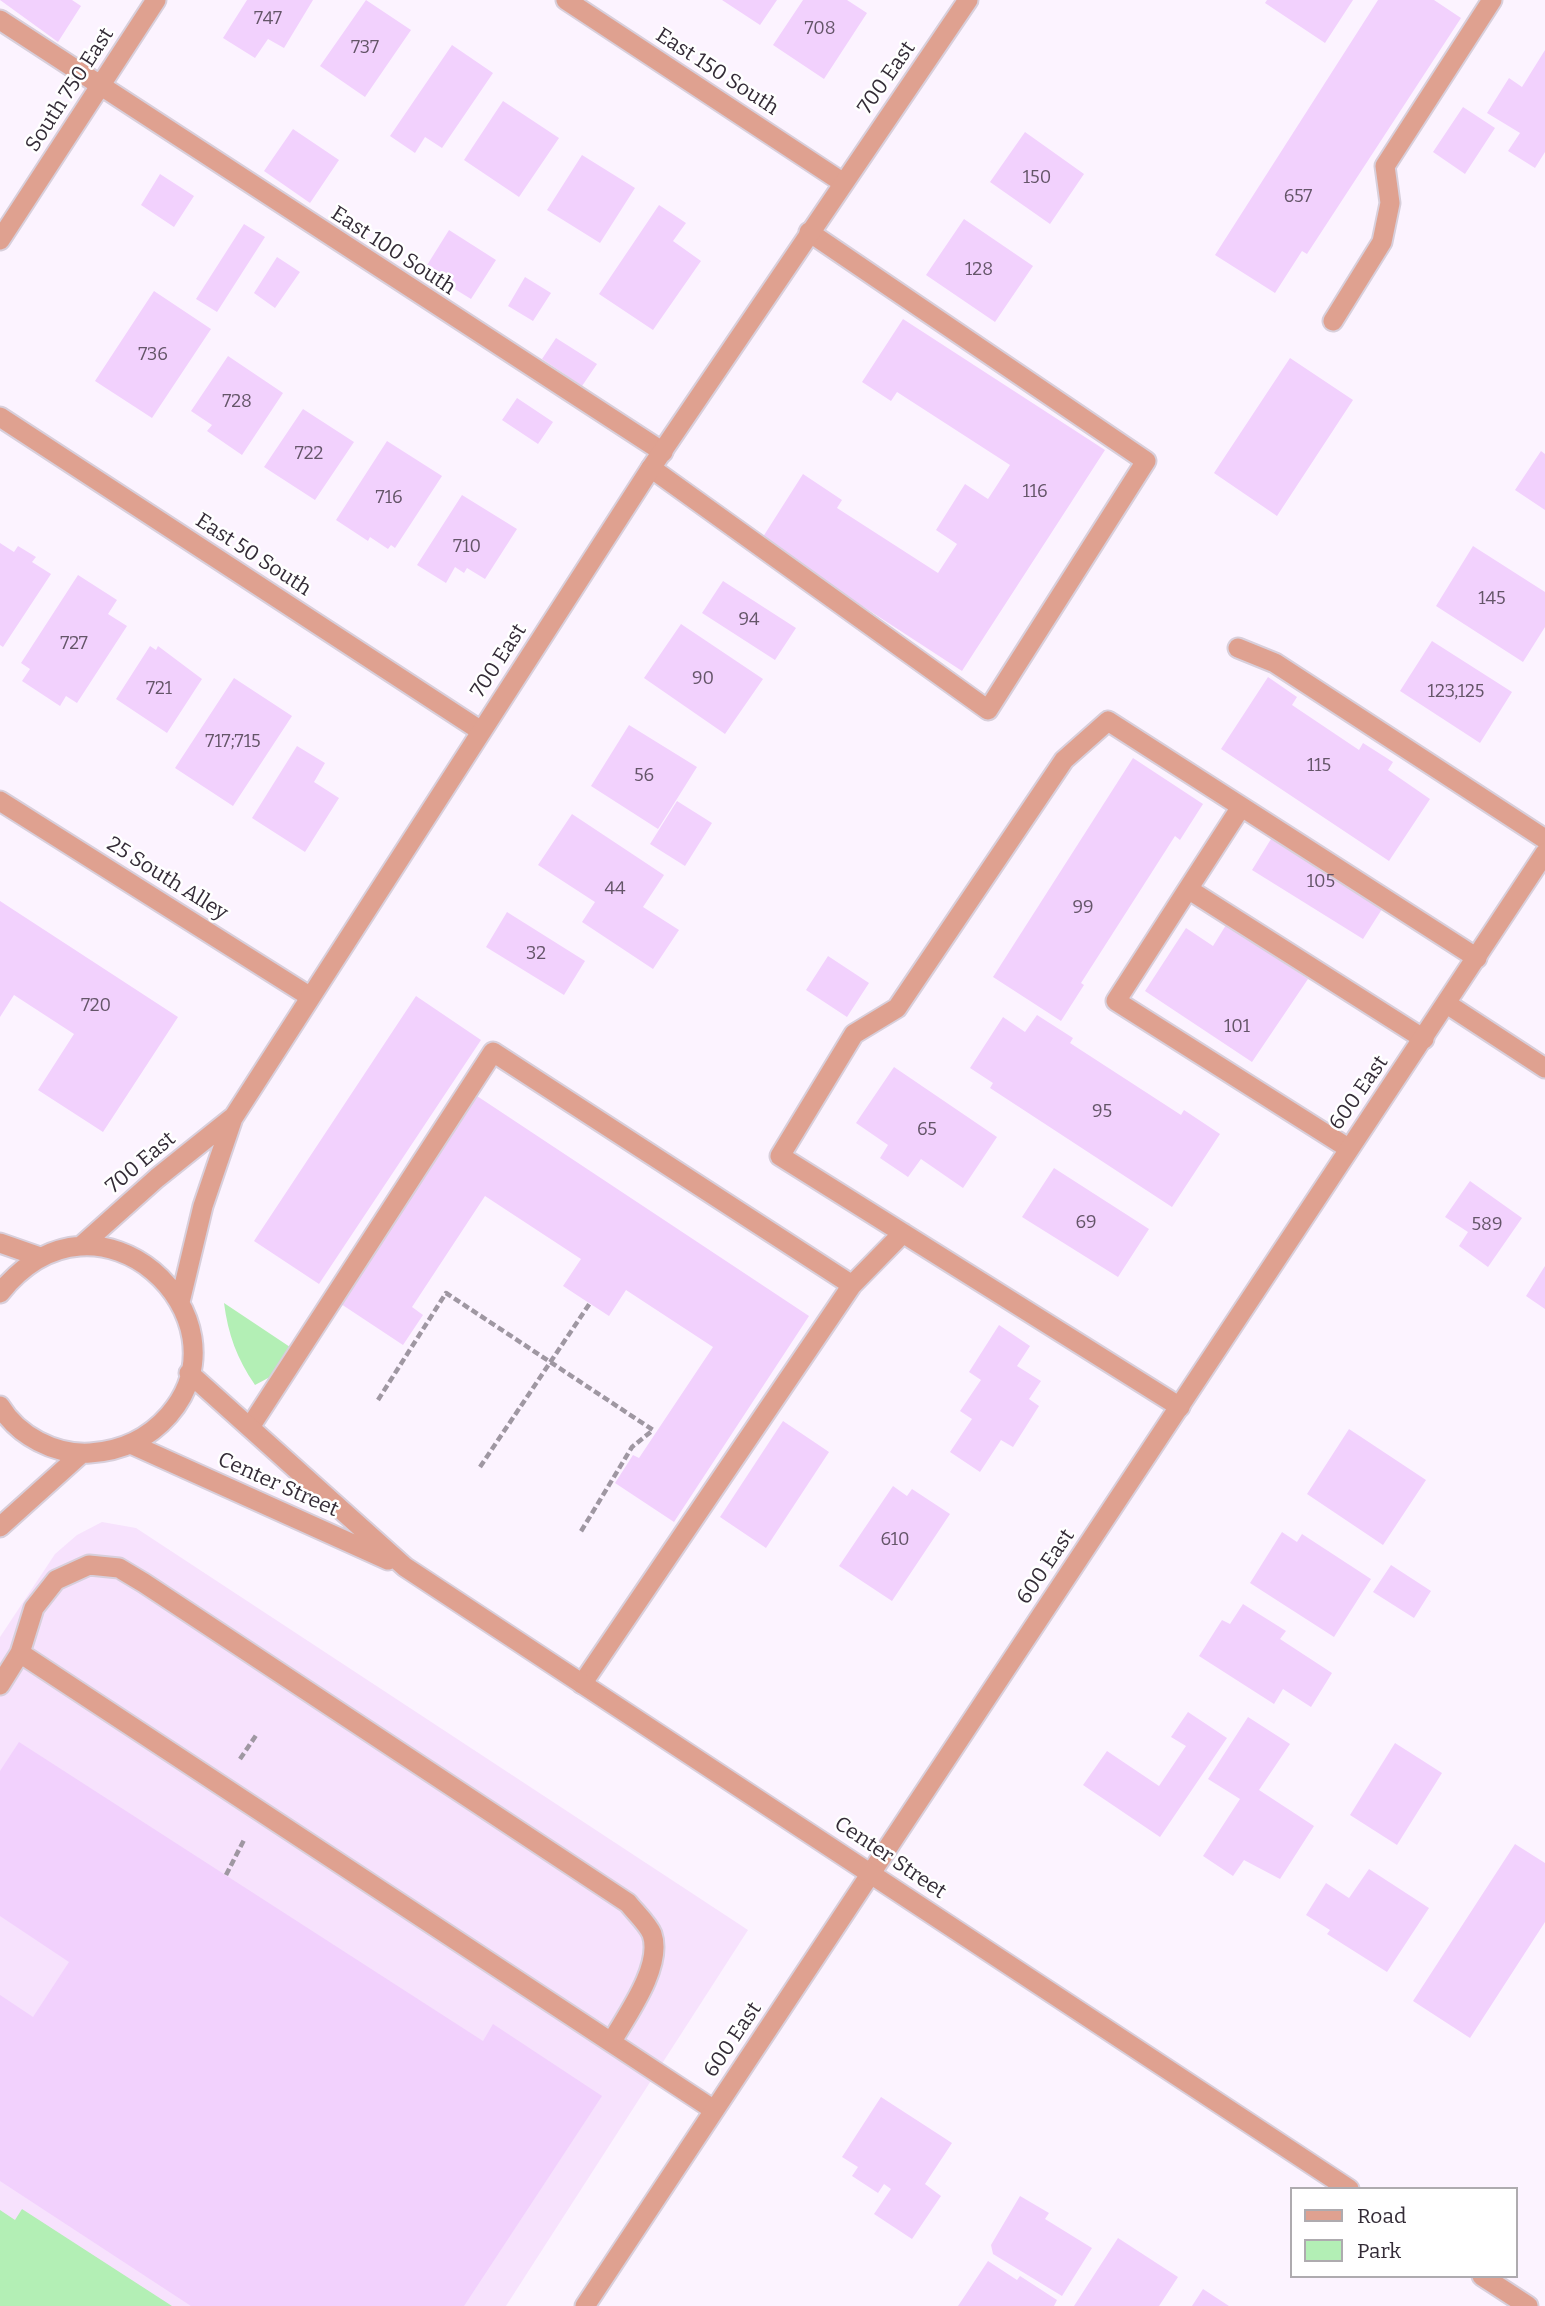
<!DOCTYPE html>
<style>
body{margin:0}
#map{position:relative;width:1545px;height:2306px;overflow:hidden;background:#fcf3ff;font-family:Bitter,serif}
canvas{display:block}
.legend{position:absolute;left:1290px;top:2187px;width:228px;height:91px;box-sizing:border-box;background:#fff;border:2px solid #aeabaf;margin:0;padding:9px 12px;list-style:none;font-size:21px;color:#342c37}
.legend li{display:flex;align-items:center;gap:14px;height:35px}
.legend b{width:35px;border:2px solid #aeabaf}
</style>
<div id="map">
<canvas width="1545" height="2306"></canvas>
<ul class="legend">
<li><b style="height:9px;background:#dfa190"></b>Road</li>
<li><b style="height:19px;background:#b3efb5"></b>Park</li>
</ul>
</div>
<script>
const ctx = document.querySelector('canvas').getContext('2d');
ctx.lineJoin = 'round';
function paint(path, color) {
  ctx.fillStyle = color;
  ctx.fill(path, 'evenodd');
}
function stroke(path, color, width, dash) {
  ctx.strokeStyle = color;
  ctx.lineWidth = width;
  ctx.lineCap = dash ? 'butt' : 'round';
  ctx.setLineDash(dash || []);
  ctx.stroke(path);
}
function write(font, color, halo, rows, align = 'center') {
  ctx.font = font + ' Bitter,serif';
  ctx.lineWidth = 5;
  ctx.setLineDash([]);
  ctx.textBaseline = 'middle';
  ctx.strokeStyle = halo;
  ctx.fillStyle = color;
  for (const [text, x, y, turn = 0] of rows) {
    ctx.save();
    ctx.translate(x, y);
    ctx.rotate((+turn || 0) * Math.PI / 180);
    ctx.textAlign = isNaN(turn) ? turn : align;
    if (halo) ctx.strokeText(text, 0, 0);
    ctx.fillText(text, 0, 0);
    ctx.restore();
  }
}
paint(new Path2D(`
 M102 1522 136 1528 748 1930 506 2306H0V1637L55 1554 77 1535Z`), '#f7e2fd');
paint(new Path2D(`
 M224 1303 290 1347 270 1377 255 1385C237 1359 228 1334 224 1303Z
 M22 2209 172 2306H0V2210L15 2220Z`), '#b3efb5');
paint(new Path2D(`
 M0 0H72L81 6 58 42Z
 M247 0H313L284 48 268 39 255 58 223 38Z
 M366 0 411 30 365 97 320 66Z
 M722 0H777L760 25Z
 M803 0H847L867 13 824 79 773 45Z
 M1267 0H1353L1325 43 1265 3Z
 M1378 0H1434L1461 18 1307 254 1302 251 1275 293 1215 255Z
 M452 45 493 73 442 148 425 137 415 153 390 136Z
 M1545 50V152L1535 168 1508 151 1520 133 1487 113 1509 78 1522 87Z
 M503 101 559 138 519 197 464 160Z
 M1463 107 1495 128 1465 174 1433 152Z
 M293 129 339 160 310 203 264 171Z
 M1025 132 1084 174 1050 224 990 182Z
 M582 155 635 188 600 243 547 210Z
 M160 174 194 196 174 227 141 205Z
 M659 205 686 223 673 241 701 261 653 330 599 294Z
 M964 219 1033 266 995 322 926 275Z
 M244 224 265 237 217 312 196 299Z
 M449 230 496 260 471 299 424 270Z
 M277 257 300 272 275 308 254 293Z
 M525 277 551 293 533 321 508 306Z
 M154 291 211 329 152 418 95 381Z
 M903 319 1105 450 962 671 761 540 803 474 842 500 837 508 938 573 957 544 936 530 965 484 988 499 1010 465 897 392 891 401 862 382Z
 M556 338 597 364 582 386 542 359Z
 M228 356 283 393 242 455 207 431 212 425 191 411Z
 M1290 358 1353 400 1277 516 1214 473Z
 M517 398 553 422 538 444 502 420Z
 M303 409 354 442 315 500 264 467Z
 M387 441 442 476 395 548 391 545 388 549 370 537 368 541 336 520Z
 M1541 451 1545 454V510L1515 490Z
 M462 495 517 529 485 579 467 568 464 573 455 567 446 583 417 565Z
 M0 543 14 552 18 546 36 557 32 562 51 574 3 647 0 645Z
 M1473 546 1545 592V627L1523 662 1436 606Z
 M78 575 117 600 108 614 127 626 77 703 66 696 60 706 22 681 30 669 21 663Z
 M723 581 796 628 775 660 702 613Z
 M681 624 763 679 725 734 644 678Z
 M1432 641 1512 692 1480 743 1400 691Z
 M150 646 156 650 158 646 202 679 167 733 116 699Z
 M1268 677 1297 697 1292 705 1359 750 1363 743 1393 762 1388 770 1430 799 1389 861 1221 749Z
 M234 678 292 716 233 806 175 768Z
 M629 725 697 767 658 829 591 786Z
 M297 746 325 763 314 782 339 798 305 852 252 818Z
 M1133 758 1203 804 1180 840 1175 836 1081 983 1084 985 1061 1021 993 977Z
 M677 801 712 823 685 866 650 844Z
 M572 814 664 875 643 907 679 930 653 969 582 922 595 902 538 865Z
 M1279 826 1391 895 1363 939 1252 870Z
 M0 901 178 1017 103 1132 38 1090 74 1034 14 995 0 1017Z
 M507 912 585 961 564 995 486 947Z
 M1226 925 1308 979 1252 1062 1145 991 1186 928 1213 946Z
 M828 956 869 983 847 1017 806 990Z
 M416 996 481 1040 319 1284 254 1241Z
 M1037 1015 1073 1038 1070 1043 1181 1115 1184 1110 1220 1134 1172 1207 990 1088 993 1083 970 1068 1003 1017 1025 1032Z
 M894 1067 997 1137 963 1188 921 1159 908 1177 880 1158 888 1145 856 1123Z
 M477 1096 809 1316 674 1522 615 1483 633 1455 639 1458 713 1347 626 1290 609 1316 563 1286 581 1259 485 1196 412 1307 423 1315 403 1345 341 1304Z
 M1054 1168 1149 1229 1118 1277 1022 1217Z
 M1470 1181 1522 1218 1488 1267 1459 1246 1468 1232 1445 1217Z
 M1545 1266V1309L1526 1296Z
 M999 1325 1030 1346 1017 1366 1041 1381 1029 1399 1039 1406 1013 1447 1001 1440 980 1472 950 1452 972 1419 960 1411 981 1380 969 1372Z
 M783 1421 829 1452 766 1548 720 1517Z
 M1349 1429 1426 1480 1383 1545 1307 1494Z
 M893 1486 907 1496 912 1489 950 1514 892 1601 839 1566Z
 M1282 1532 1297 1542 1302 1534 1371 1579 1334 1637 1250 1583Z
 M1391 1565 1431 1591 1414 1618 1373 1592Z
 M1243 1604 1286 1631 1280 1639 1332 1673 1311 1707 1283 1689 1274 1704 1199 1656 1222 1620 1230 1624Z
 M1188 1712 1227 1738 1160 1837 1083 1785 1107 1751 1159 1786 1186 1746 1171 1737Z
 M1248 1717 1290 1744 1259 1790 1314 1826 1280 1879 1244 1860 1233 1876 1203 1856 1240 1799 1208 1779Z
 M19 1742 483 2041 493 2024 602 2096 464 2306H191L0 2181V1995L33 2017 69 1962 0 1916V1771Z
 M1395 1743 1442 1773 1397 1845 1350 1815Z
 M1515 1844 1545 1863V1922L1470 2038 1413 2001Z
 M1369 1869 1429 1908 1387 1972 1327 1934 1330 1930 1306 1915 1326 1883 1349 1898Z
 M881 2097 952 2143 925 2184 941 2196 912 2239 874 2214 891 2189 884 2184 878 2193 852 2176 858 2167 842 2157Z
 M1020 2196 1049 2213 1045 2219 1092 2248 1062 2296 993 2254 991 2245Z
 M1118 2238 1178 2277 1159 2306H1074Z
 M988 2261 1017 2280 1020 2276 1057 2300 1054 2306H958Z
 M1203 2289 1229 2306H1192Z`), '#f2d1fd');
const service = new Path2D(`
 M1333 321 1382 242 1390 203 1385 166 1492 0
 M651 468 988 710 1146 461 809 232
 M1238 648 1275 663 1545 839
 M1241 807 1188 889 1424 1039
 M1188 889 1116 1001 1348 1148
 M1180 1407 780 1156 854 1034 897 1008 1064 760 1108 721 1477 958
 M250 1427 493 1052 852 1285
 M20 1653 34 1608 56 1580 89 1565 119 1568 144 1583 628 1903C635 1912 648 1924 652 1934 663 1966 627 2015 612 2041
 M582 1684 852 1285 903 1233
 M0 1685 20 1653 714 2110`);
const minor = new Path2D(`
 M566 0 842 182
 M0 20 663 452
 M0 240 156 0
 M0 417 481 731
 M0 801 309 996
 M1447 1004 1545 1068
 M585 2306 1545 853`);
const tertiary = new Path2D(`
 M0 1243 40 1257
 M81 1246 157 1178 232 1118
 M0 1293C99 1169 253 1318 169 1415 148 1439 122 1451 90 1453 55 1455 18 1436 0 1406
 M180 1302 203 1206 233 1118 651 468 968 0
 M189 1373 405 1567 1349 2189
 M131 1444 388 1560
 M0 1527 81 1454
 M1482 2276 1528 2306`);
stroke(service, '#d8cfdb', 23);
stroke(minor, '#d8cfdb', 23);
stroke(tertiary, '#d8cfdb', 23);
stroke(new Path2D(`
 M378 1400 446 1293 653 1430 632 1447 580 1533
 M480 1467 590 1303
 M240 1759 257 1734
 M226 1875 244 1840`), '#9f97a2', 4.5, [7, 3.5]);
stroke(service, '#dfa190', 19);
stroke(minor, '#dfa190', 19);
stroke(tertiary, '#dfa190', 19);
write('18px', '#645568', null, [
 ["747",268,19],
 ["708",820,29],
 ["737",365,48],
 ["150",1037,178],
 ["657",1298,197],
 ["128",979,270],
 ["736",153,355],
 ["728",237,402],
 ["722",309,454],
 ["116",1035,492],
 ["716",389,498],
 ["710",467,547],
 ["145",1492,599],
 ["94",749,620],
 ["727",74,644],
 ["90",703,679],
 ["721",159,689],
 ["123,125",1456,692],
 ["717;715",233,742],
 ["115",1319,766],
 ["56",644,776],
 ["105",1321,882],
 ["44",615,889],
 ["99",1083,908],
 ["32",536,954],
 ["720",96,1006],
 ["101",1237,1027],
 ["95",1102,1112],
 ["65",927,1130],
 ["69",1086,1223],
 ["589",1487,1225],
 ["610",895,1540]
]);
write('21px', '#342c37', '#fff', [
 ["East 150 South",717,72,33],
 ["700 East",887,78,-55],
 ["South 750 East",70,90,-57],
 ["East 100 South",393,251,33],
 ["East 50 South",253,555,33],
 ["700 East",499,661,-57],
 ["25 South Alley",167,879,32],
 ["600 East",1359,1093,-55],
 ["700 East",141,1163,-40],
 ["Center Street",278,1485,24],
 ["600 East",1046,1567,-56],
 ["Center Street",890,1858,34],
 ["600 East",733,2040,-56]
]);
</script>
